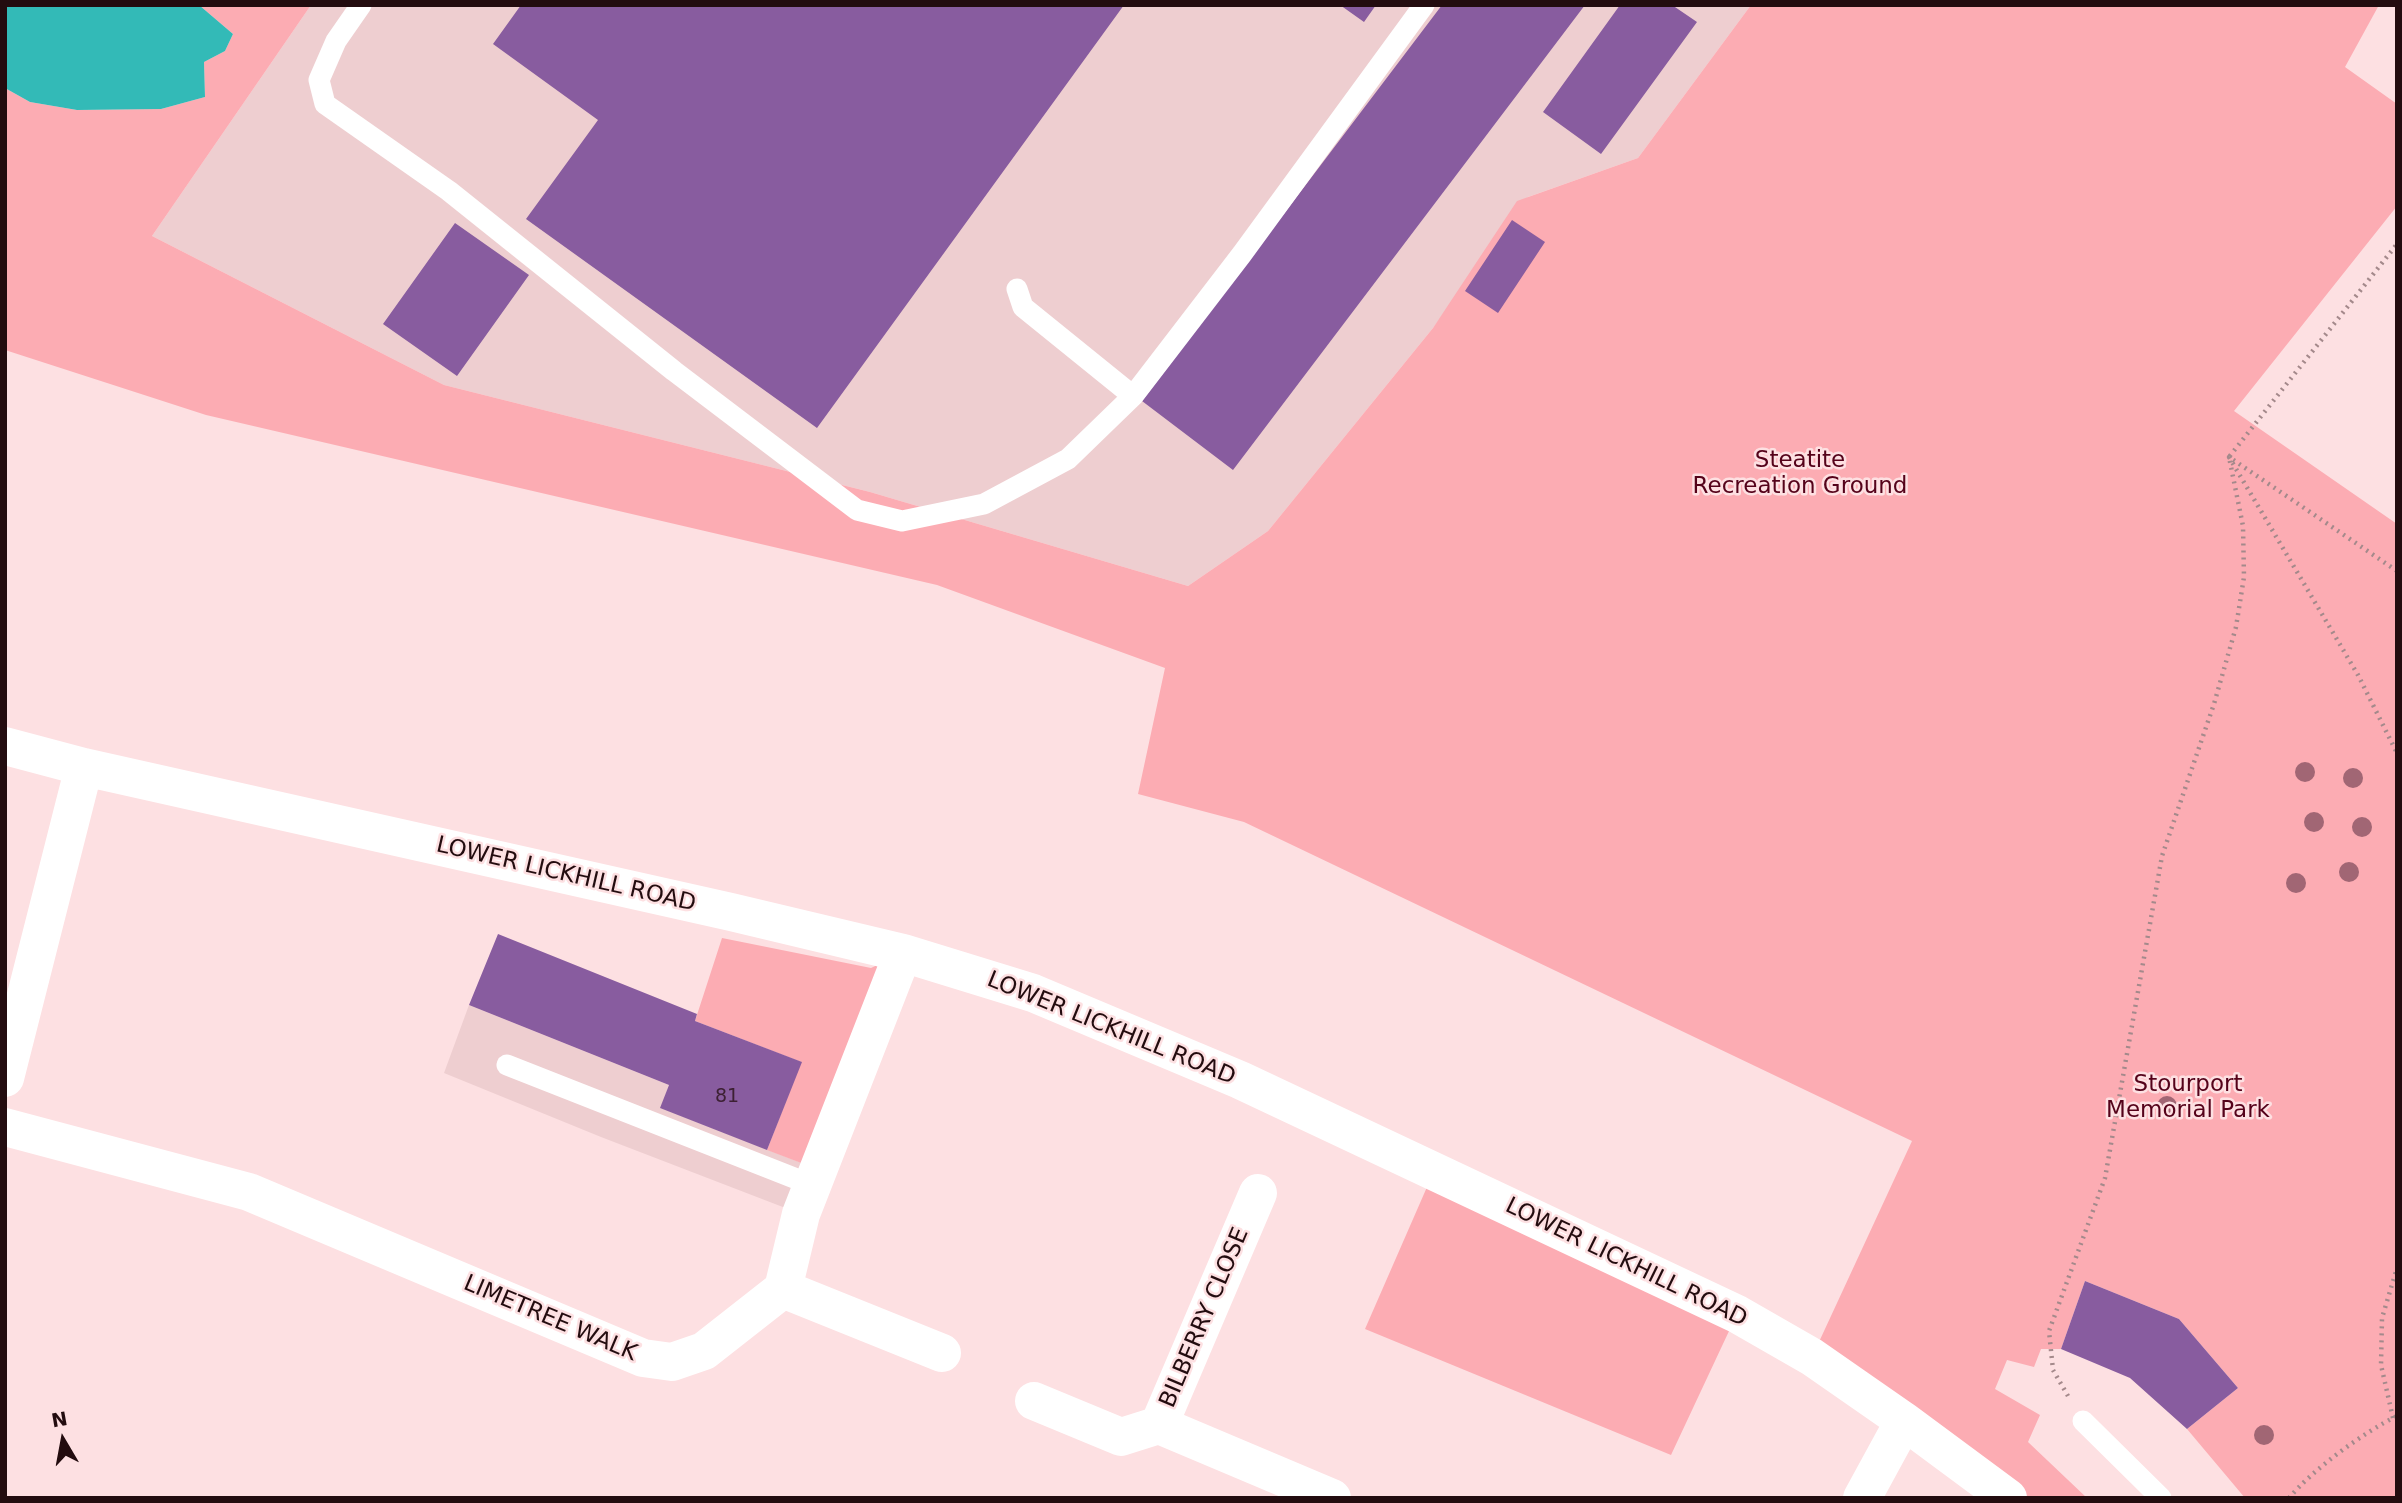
<!DOCTYPE html>
<style>
body{margin:0}
#map{position:relative;width:2402px;height:1503px;overflow:hidden;background:#fde0e2;font-family:"DejaVu Sans",sans-serif}
canvas{display:block}
.frame{position:absolute;inset:0;border:7px solid #230c0f;pointer-events:none}
.north{position:absolute;left:28px;top:1405px;width:70px;height:70px;-webkit-text-stroke:5px #fde0e2;paint-order:stroke;rotate:350deg;font-size:19px;font-weight:700;line-height:28px;text-align:center;color:#230c0f}
.north::after{content:'';display:block;margin:auto;width:24px;height:32px;background:#230c0f;clip-path:polygon(50% 0,100% 100%,50% 72%,0 100%)}
</style>
<div id="map">
<canvas width="2402" height="1503"></canvas>
<div class="frame"></div>
<div class="north">N</div>
</div>
<script>
const ctx = document.querySelector('canvas').getContext('2d');
ctx.lineJoin = 'round';
function paint(path, color) {
  ctx.fillStyle = color;
  ctx.fill(path, 'evenodd');
}
function stroke(path, color, width, dash) {
  ctx.strokeStyle = color;
  ctx.lineWidth = width;
  ctx.lineCap = dash ? 'butt' : 'round';
  ctx.setLineDash(dash || []);
  ctx.stroke(path);
}
function write(font, color, halo, rows, align = 'center') {
  ctx.font = font + ' "DejaVu Sans",sans-serif';
  ctx.lineWidth = 5;
  ctx.setLineDash([]);
  ctx.textBaseline = 'middle';
  ctx.strokeStyle = halo;
  ctx.fillStyle = color;
  for (const [text, x, y, turn = 0] of rows) {
    ctx.save();
    ctx.translate(x, y);
    ctx.rotate((+turn || 0) * Math.PI / 180);
    ctx.textAlign = isNaN(turn) ? turn : align;
    if (halo) ctx.strokeText(text, 0, 0);
    ctx.fillText(text, 0, 0);
    ctx.restore();
  }
}
paint(new Path2D(`
 M311 5H1751L1638 158 1528 197 1433 328 1268 531 1188 586 870 492 444 385 152 236Z
 M469 1005 669 1085 661 1108 817 1169 801 1214 601 1137 444 1073Z`), '#eeced0');
paint(new Path2D(`
 M199 5H311L152 236 444 385 870 492 1188 586 1268 531 1433 328 1517 201 1638 158 1751 5H2379L2345 67 2397 104V206L2234 411 2397 524V1498H2245L2187 1429 2238 1388 2179 1319 2085 1281 2061 1349H2041L2034 1367 2007 1360 1995 1389 2040 1415 2028 1442 2087 1498H2008L1812 1357 1912 1141 1244 822 1138 794 1165 668 937 585 206 415 5 350V88L30 102 77 110 161 109 205 97 204 62 225 51 233 34Z
 M722 938 871 968 903 953 817 1169 767 1150 801 1062 695 1021Z
 M1434 1171 1737 1314 1671 1455 1365 1329Z`), '#fcacb3');
paint(new Path2D(`
 M5 5H199L233 34 225 51 204 62 205 97 161 109 77 110 30 102 5 88Z`), '#33bab7');
paint(new Path2D(`
 M521 5H1124L817 428 526 219 598 120 493 44Z
 M1340 5H1376L1364 22Z
 M1442 5H1585L1233 470 1142 401Z
 M1620 5H1672L1697 22 1601 154 1543 112Z
 M1512 220 1545 242 1498 313 1465 291Z
 M455 223 529 275 457 376 383 324Z
 M498 934 697 1014 695 1021 802 1062 767 1150 660 1108 669 1085 469 1005Z
 M2085 1281 2179 1319 2238 1388 2187 1429 2130 1378 2061 1349Z`), '#885c9f');
stroke(new Path2D(`
 M2397 571 2229 457 2358 675 2397 753
 M2068 1396 2053 1370 2049 1331 2105 1178 2162 856 2214 704 2236 627 2244 577 2243 526 2229 457 2397 244
 M2393 1418 2381 1365 2382 1318 2397 1268
 M2289 1498C2312 1470 2364 1432 2397 1416`), '#a4898b', 4.5, [2, 5]);
stroke(new Path2D(`
 M361 5 336 41 319 80 325 104 449 191 674 371 857 510 902 521 984 504 1068 459 1133 396 1242 254 1424 5
 M1017 289 1023 307 1133 396
 M507 1065 812 1185
 M2083 1421 2161 1498`), '#fff', 21);
stroke(new Path2D(`
 M5 746 84 767 731 912 903 953 1033 993 1240 1080 1737 1314 1812 1357 1904 1421 2008 1498
 M5 1078 84 767
 M5 1127 249 1192 643 1358 672 1362 704 1351 783 1289 801 1214 903 953
 M1258 1193 1159 1425 1332 1498
 M783 1289 942 1353
 M1034 1401 1121 1437 1159 1425
 M1862 1498 1904 1421`), '#fff', 38);
ctx.fillStyle = '#a16674';
for (const [x, y] of [
 [2305,772],
 [2353,778],
 [2314,822],
 [2362,827],
 [2349,872],
 [2296,883],
 [2167,1106],
 [2264,1435]
]) {
  ctx.beginPath();
  ctx.arc(x, y, 10, 0, 2 * Math.PI);
  ctx.fill();
}
write('19px', '#3c2033', null, [
 ["81",727,1097]
]);
write('23px', '#55021a', '#fde0e2', [
 ["Steatite",1800,461],
 ["Recreation Ground",1800,487],
 ["Stourport",2188,1085],
 ["Memorial Park",2188,1111]
]);
write('23px', '#230c0f', '#fde0e2', [
 ["LOWER LICKHILL ROAD",566,875,13],
 ["LOWER LICKHILL ROAD",1111,1029,22],
 ["LOWER LICKHILL ROAD",1626,1263,26],
 ["BILBERRY CLOSE",1205,1318,-67],
 ["LIMETREE WALK",550,1319,23]
]);
</script>
